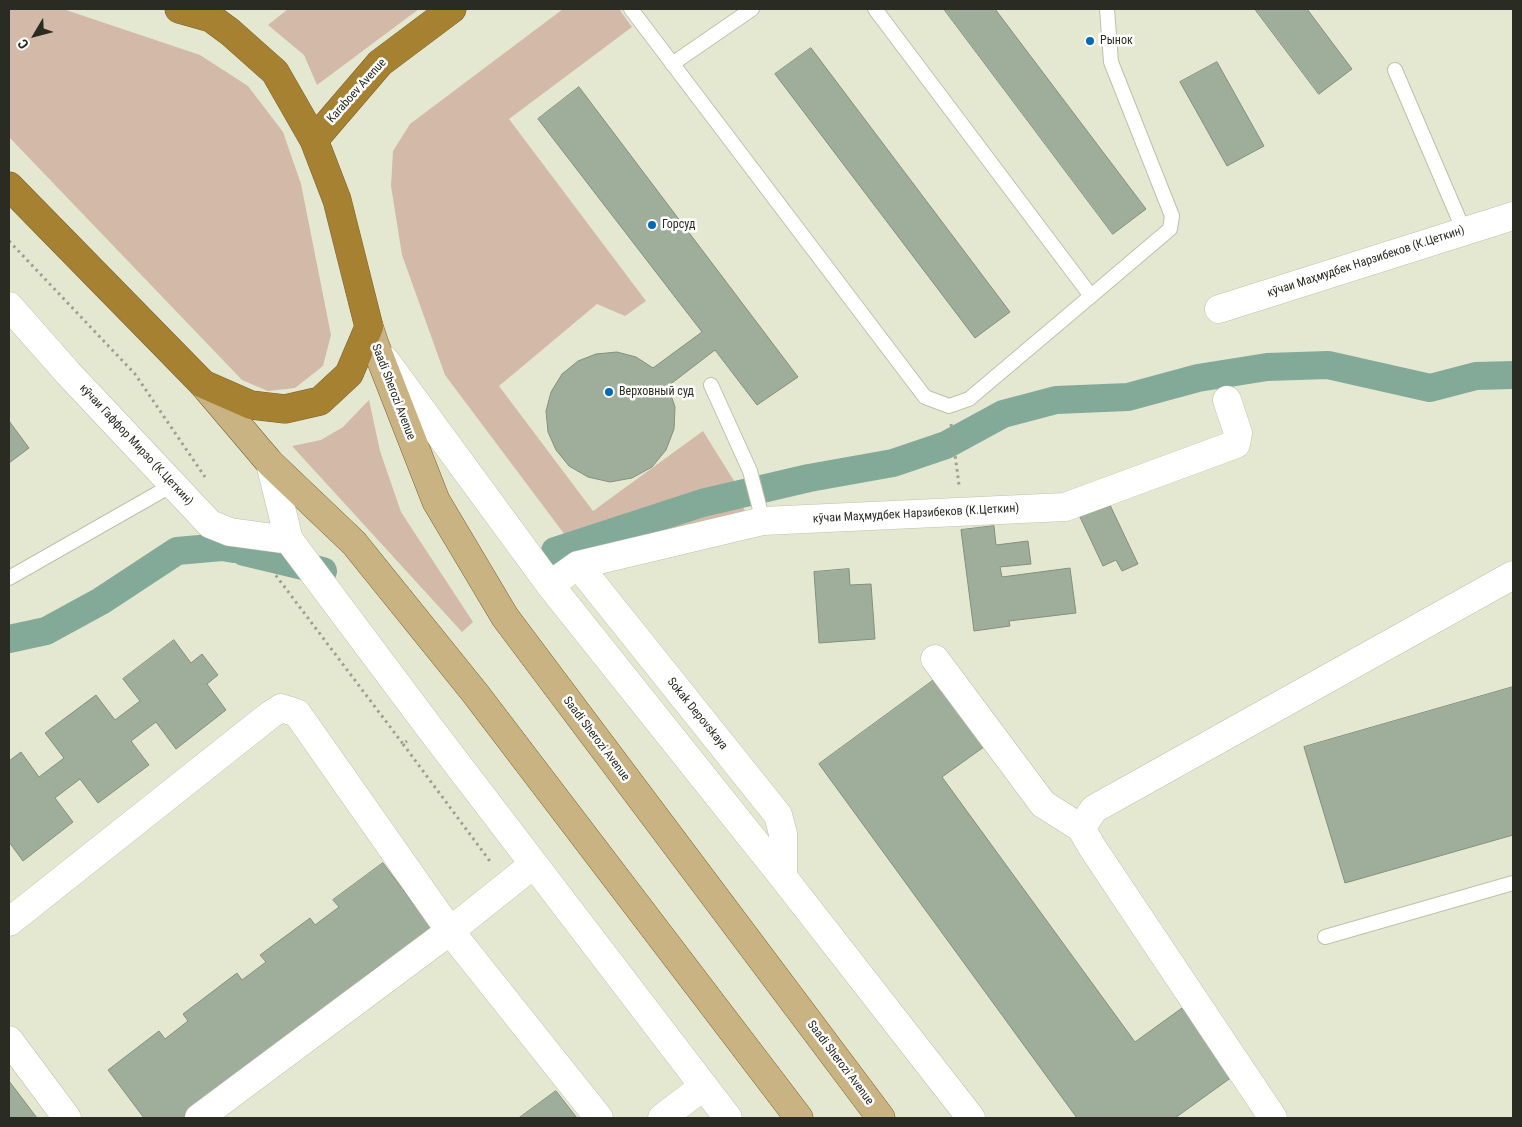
<!DOCTYPE html>
<meta charset="utf-8">
<style>
body{margin:0}
#map{position:relative;width:1522px;height:1127px;overflow:hidden;background:#e5e8d1;font-family:"Roboto Condensed",sans-serif}
canvas{display:block}
.frame{position:absolute;inset:0;border:10px solid #2a2b22;pointer-events:none}
.north{position:absolute;left:10px;top:10px;width:50px;height:50px;-webkit-text-stroke:4px #fff;paint-order:stroke;rotate:233deg;font-size:14px;font-weight:700;line-height:20px;text-align:center;color:#2a2b22}
.north::after{content:'';display:block;margin:auto;width:18px;height:22px;background:#2a2b22;clip-path:polygon(50% 0,100% 100%,50% 72%,0 100%)}
</style>
<div id="map">
<canvas width="1522" height="1127"></canvas>
<div class="frame"></div>
<div class="north">С</div>
</div>
<script>
const ctx = document.querySelector('canvas').getContext('2d');
ctx.lineJoin = 'round';
function paint(path, color) {
  ctx.fillStyle = color;
  ctx.fill(path, 'evenodd');
}
function stroke(path, color, width, dash) {
  ctx.strokeStyle = color;
  ctx.lineWidth = width;
  ctx.lineCap = dash ? 'butt' : 'round';
  ctx.setLineDash(dash || []);
  ctx.stroke(path);
}
function write(font, color, halo, rows, align = 'center') {
  ctx.font = font + ' "Roboto Condensed",sans-serif';
  ctx.lineWidth = 5;
  ctx.setLineDash([]);
  ctx.textBaseline = 'middle';
  ctx.strokeStyle = halo;
  ctx.fillStyle = color;
  for (const [text, x, y, turn = 0] of rows) {
    ctx.save();
    ctx.translate(x, y);
    ctx.rotate((+turn || 0) * Math.PI / 180);
    ctx.textAlign = isNaN(turn) ? turn : align;
    if (halo) ctx.strokeText(text, 0, 0);
    ctx.fillText(text, 0, 0);
    ctx.restore();
  }
}
paint(new Path2D(`
 M9 9H63L200 55 248 86 283 132 301 184 331 335 323 366 295 388 268 391 242 380 9 137Z
 M288 9H419L317 85 304 55 268 25Z
 M563 9H619L632 27 509 119 646 301 625 316 597 304 499 386 593 511 703 431 736 484 747 518 571 543 445 375 402 255 391 186 393 151 410 124Z
 M369 400 380 451 401 512 473 622 462 632 292 446 321 440 343 427Z`), '#d3b9a7');
stroke(new Path2D(`
 M555 551 702 503 809 478 893 463 946 445 1003 414 1056 400 1128 397 1198 378 1267 367 1328 365 1430 388 1476 376 1513 375
 M244 552 323 571
 M9 639 46 631 101 601 177 551 222 547 234 549`), '#83aa99', 28);
const building = new Path2D(`
 M944 9H995L1146 209 1113 234Z
 M1255 9H1307L1352 69 1319 94Z
 M811 48 1010 312 975 338 775 74Z
 M1217 62 1264 146 1227 166 1180 82Z
 M579 87 798 377 757 405 715 350 668 386 675 407 674 429 666 450 652 467 632 478 610 482 588 477 569 466 556 450 548 432 546 411 551 392 562 374 578 361 596 354 617 352 636 357 653 368 702 332 538 119Z
 M9 421 29 448 9 463Z
 M1109 503 1138 564 1122 571 1116 560 1103 566 1080 517Z
 M994 526 996 545 1028 541 1031 564 1000 567 1002 577 1070 568 1076 613 1009 621 1010 626 974 631 961 530Z
 M849 569 850 585 871 584 875 639 819 643 814 572Z
 M174 640 191 663 202 654 218 675 207 684 226 710 176 749 156 722 131 741 149 765 98 803 80 779 55 798 73 822 23 861 9 842V761L21 752 39 777 64 758 45 733 96 695 115 720 140 701 123 679Z
 M938 677 988 744 942 777 1135 1042 1182 1008 1232 1077 1175 1118H1077L819 764Z
 M1513 687V835L1345 883 1304 747Z
 M383 863 436 934 387 971 381 964 358 982 363 989 316 1024 311 1017 287 1035 292 1042 191 1118H144L108 1070 159 1031 165 1039 188 1021 183 1014 237 973 242 980 266 962 260 955 310 918 315 925 339 907 333 900Z
 M9 1081 37 1118H9Z
 M556 1091 577 1118H519Z`);
paint(building, '#9fad9b');
stroke(building, '#82907e', 1);
const lane = new Path2D(`
 M631 9 925 397 949 406 969 399 1091 296
 M875 9 1091 296 1170 229 1172 216 1111 62 1107 9
 M672 64 752 9
 M1395 70 1464 231
 M711 385 750 471 763 521
 M9 578 174 484
 M1325 937 1513 883`);
const street = new Path2D(`
 M9 306 68 373 210 524 230 532 289 540
 M1219 309 1513 216
 M385 360 550 585 783 877 971 1118
 M270 463 289 540 429 727 728 1118
 M578 565 778 815 783 834V877
 M550 585 578 565 763 521 1065 507 1236 444 1238 433 1227 400
 M935 659 1043 804 1081 828
 M9 922 270 715 281 708 297 713 450 931 599 1118
 M9 1040 67 1118
 M199 1118 450 931 534 864
 M662 1118 704 1086
 M1273 1118 1092 847 1081 828 1094 809 1513 575`);
const primary = new Path2D(`
 M369 327 375 345 436 501 505 617 881 1118
 M203 384 270 463 354 543 475 693 799 1118`);
const highway = new Path2D(`
 M314 140 380 63 452 9
 M9 186 203 384 251 405 285 409 320 401 349 374 369 327 337 200 314 140 275 72 230 32 211 18 179 9`);
stroke(lane, '#bec0aa', 16);
stroke(street, '#bec0aa', 29);
stroke(primary, '#7b632c', 29);
stroke(highway, '#7b632c', 29);
stroke(new Path2D(`
 M9 241 135 374 205 477
 M951 424 959 485
 M268 565 403 744 407 741
 M403 744 492 864`), '#9da08e', 3, [2.5, 4]);
stroke(lane, '#fff', 14);
stroke(street, '#fff', 28);
stroke(primary, '#cab383', 28);
stroke(highway, '#a68131', 28);
for (const [x, y, r, color] of [
 [1090,41,5,"#006ab6"],
 [652,225,5,"#006ab6"],
 [609,392,5,"#006ab6"]
]) {
  const dot = new Path2D();
  dot.arc(x, y, r, 0, 2 * Math.PI);
  ctx.fillStyle = color;
  ctx.fill(dot);
  stroke(dot, '#fff', 2);
}
write('12px', '#2a2b22', '#fff', [
 ["Рынок",1100,41],
 ["Горсуд",662,225],
 ["Верховный суд",619,392]
], 'left');
write('12px', '#2a2b22', '#fff', [
 ["Karaboev Avenue",357,91,-48],
 ["кӯчаи Маҳмудбек Нарзибеков (К.Цеткин)",1366,262,-18],
 ["Saadi Sherozi Avenue",393,392,69],
 ["кӯчаи Гаффор Мирзо (К.Цеткин)",136,445,47],
 ["кӯчаи Маҳмудбек Нарзибеков (К.Цеткин)",916,514,-3],
 ["Sokak Depovskaya",697,714,51],
 ["Saadi Sherozi Avenue",596,739,53],
 ["Saadi Sherozi Avenue",840,1063,53]
]);
</script>
